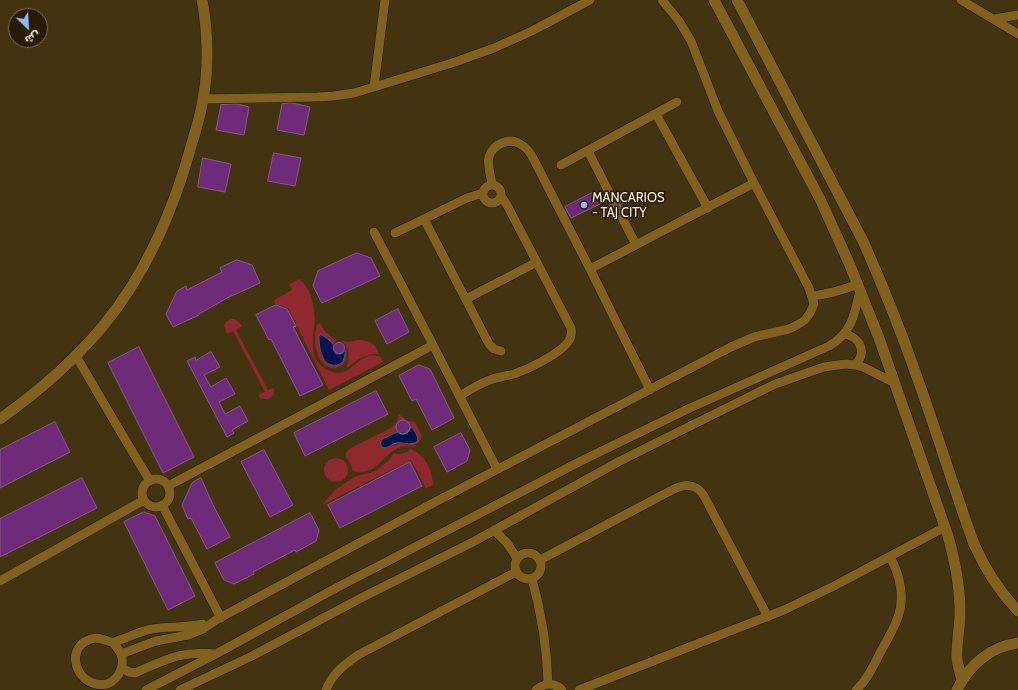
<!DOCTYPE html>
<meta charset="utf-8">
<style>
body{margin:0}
#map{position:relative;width:1018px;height:690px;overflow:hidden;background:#443310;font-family:Cabin,"Noto Sans Arabic",sans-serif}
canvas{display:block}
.north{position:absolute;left:8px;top:8px;width:40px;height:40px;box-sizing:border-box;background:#281b01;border:1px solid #7e7057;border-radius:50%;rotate:155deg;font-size:11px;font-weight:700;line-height:16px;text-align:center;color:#fff0d7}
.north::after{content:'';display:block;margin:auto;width:14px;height:18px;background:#91b8fd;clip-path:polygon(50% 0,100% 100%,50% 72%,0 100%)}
</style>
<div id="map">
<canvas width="1018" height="690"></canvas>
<div class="north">ش</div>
</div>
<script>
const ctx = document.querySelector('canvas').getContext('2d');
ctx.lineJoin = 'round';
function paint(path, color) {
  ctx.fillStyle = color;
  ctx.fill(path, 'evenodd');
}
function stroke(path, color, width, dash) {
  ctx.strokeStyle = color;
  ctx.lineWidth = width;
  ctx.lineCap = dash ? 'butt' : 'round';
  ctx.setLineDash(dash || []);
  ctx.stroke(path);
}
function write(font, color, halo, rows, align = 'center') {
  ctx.font = font + ' Cabin,sans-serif';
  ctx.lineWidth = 3.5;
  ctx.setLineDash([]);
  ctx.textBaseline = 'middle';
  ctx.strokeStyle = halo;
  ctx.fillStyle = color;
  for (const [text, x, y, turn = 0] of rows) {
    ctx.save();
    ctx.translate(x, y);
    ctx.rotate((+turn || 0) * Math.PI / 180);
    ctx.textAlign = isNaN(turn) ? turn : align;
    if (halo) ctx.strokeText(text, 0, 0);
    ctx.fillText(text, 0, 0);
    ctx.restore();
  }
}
paint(new Path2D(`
 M300 279C303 283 307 287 309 291 313 300 316 318 314 327 313 337 312 345 314 355 315 359 319 364 323 367 330 373 340 375 348 370 359 363 365 351 381 357L383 362 329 390 288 308 275 304 274 300 292 290 289 284Z
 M231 319H234L238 321 242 326 236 330 268 390 274 388V394C270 400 266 400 260 398L258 395 265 392 233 331 227 334 224 325 226 322Z
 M320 323 325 332 336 341 334 344H332L325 336 340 365 343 361 346 350C349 360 342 370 331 368 314 363 313 338 317 325Z
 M357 340C368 340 376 343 379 354 366 353 357 360 347 368V367C350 357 350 349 342 341L349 342Z
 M399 414 405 419V421C400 420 397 422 396 427L398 432C392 433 389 437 384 438L392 444 400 443 409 445 414 429C410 427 410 424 407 421L415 422 422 436 419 442 413 447C386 440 380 480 353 471L350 463 346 457V453L349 449 391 428 397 422Z
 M410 449C426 455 432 469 433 485L426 488 411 460 322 505 335 490 354 477 364 474 370 473 377 470 389 460 394 453C400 455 406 454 410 449Z
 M324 470a12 12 0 1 1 24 0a12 12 0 1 1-24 0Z`), '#8f292e');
const water = new Path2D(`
 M320 335H322C325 337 331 341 333 344 334 349 332 349 336 354H341L346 350C344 357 344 364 337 365 322 368 319 348 319 337Z
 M410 427C415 430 417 435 418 440 411 448 405 441 396 443 392 444 389 447 385 448L382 447 380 443 384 438C389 437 392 433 398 432 403 436 409 434 410 427Z`);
paint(water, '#00134f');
stroke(water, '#4c5578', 1);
const building = new Path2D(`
 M292 103 310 107 304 135 277 130 282 104Z
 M238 104 249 107 244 135 216 130 221 105Z
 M274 153 301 158 295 186 268 181Z
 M203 158 231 164 225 192 198 187Z
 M596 191 602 203 571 218 565 207Z
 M357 253 371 258 380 276 322 303 313 286 318 271Z
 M237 260 252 265 260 283 227 298 199 314V315L173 327 166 314 177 291 186 286 187 290 222 272 220 268Z
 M276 305 287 309 296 326 293 327 323 385 300 396 271 339 269 340 256 315Z
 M398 309 409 332 387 344 375 321Z
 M333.5 348a5.5 5.5 0 1 1 11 0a5.5 5.5 0 1 1-11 0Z
 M139 347 194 457 163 473 108 363Z
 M211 352 220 367 204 375 211 387 226 378 235 394 219 402 225 414 240 406 248 421 232 430 234 433 227 437 187 361 195 357 196 360Z
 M419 365 430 369 454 418 432 430 416 399 412 401 399 376Z
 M376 391 388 414 305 456 294 433Z
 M396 427a7 7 0 1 1 14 0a7 7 0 1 1-14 0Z
 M55 422 70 452 0 488V450Z
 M461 433 470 450 467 461 447 472 434 447Z
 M264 450 293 505 270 517 241 462Z
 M410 462 422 486 340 528 328 505Z
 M82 478 97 508 0 557V519Z
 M201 478 214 507 230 537 207 549 191 518 188 519 182 505 192 483Z
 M144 512 155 516 195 596 168 610 124 522Z
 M310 513 319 530 316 541 296 552 295 550 253 572 254 574 234 584 224 580 215 563Z`);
paint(building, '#6e2b79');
stroke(building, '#865a8d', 1);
const minor = new Path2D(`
 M961 0 1018 34
 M994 19 1018 15
 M374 87 385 0
 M203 99 317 97 334 96 354 93 374 87 455 62 494 48 532 31 590 0
 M656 114 708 208
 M588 151 636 245
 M561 165 677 102
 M492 185C491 176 487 165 489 157 493 144 509 137 520 144 526 147 530 152 533 158L590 269 650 390
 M483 194a9 9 0 1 1 18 0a9 9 0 1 1-18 0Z
 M424 219 489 344 494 349 501 351
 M374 232 433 345 497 469
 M395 233 467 198 483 193
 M590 269 754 183
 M812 296C828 294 843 290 858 284
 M466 299 537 262
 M845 334C861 338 867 353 855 365
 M76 356 123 436 150 481
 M460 396C469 390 479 384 490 380 498 377 506 376 514 374 528 369 560 354 568 342 571 338 572 333 571 328L507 205 501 196
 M142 493a14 14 0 1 1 28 0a14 14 0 1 1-28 0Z
 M168 486 433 345
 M162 505 221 618
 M494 530 507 543 517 558
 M515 566a13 13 0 1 1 26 0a13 13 0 1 1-26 0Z
 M540 560 670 491C684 484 695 482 704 496L768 617
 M532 579C542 615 547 647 548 684
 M0 581 144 500
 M112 642C120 650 125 658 121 669 119 676 113 682 107 684 75 690 61 643 96 638 103 638 109 643 114 642 126 639 139 631 152 629 169 626 186 628 203 624
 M121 654 156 641 188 635 203 629 216 620 437 501 731 347 754 337 789 329 797 325 805 320 810 313 814 304 809 288 754 183 718 111 691 41 679 21 662 0
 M122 668 129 672 135 673C165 660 182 650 216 654
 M146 690 216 654 336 588 579 462 690 408 829 346C852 333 855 313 860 290
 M180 690 252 656 363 597 471 543 620 461 664 439 773 385 795 377 824 367 838 365 846 364 855 365 863 367 895 383
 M326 690C332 674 344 665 358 655L516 572
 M536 690C544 683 554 682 562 690
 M579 690 784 610 834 586 945 527
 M856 690C867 680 873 667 880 653 886 642 894 629 898 617 905 597 900 575 890 557`);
const tertiary = new Path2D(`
 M0 419C38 392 73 362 103 326 147 273 174 209 192 143 196 129 201 114 203 99 209 68 208 31 202 0`);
const secondary = new Path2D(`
 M714 0 820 199 849 263 879 338 948 536C955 561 960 586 960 612 960 628 956 644 957 659 958 666 960 673 962 680
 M737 0 863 241C883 286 901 331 917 377 937 433 954 489 974 544 985 569 999 591 1018 611
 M957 690C969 665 990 647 1018 643`);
stroke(minor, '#261b07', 10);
stroke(tertiary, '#261b07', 12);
stroke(secondary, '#261b07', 12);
stroke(minor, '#81611e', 9);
stroke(tertiary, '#81611e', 11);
stroke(secondary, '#81611e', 11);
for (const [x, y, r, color] of [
 [584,205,4,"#91b8fd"]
]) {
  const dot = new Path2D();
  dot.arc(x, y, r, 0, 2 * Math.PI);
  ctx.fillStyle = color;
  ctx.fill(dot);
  stroke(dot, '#281b01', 1.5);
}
write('13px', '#fff0d7', '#281b01', [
 ["MANCARIOS",592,198],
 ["- TAJ CITY",592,213]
], 'left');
</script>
